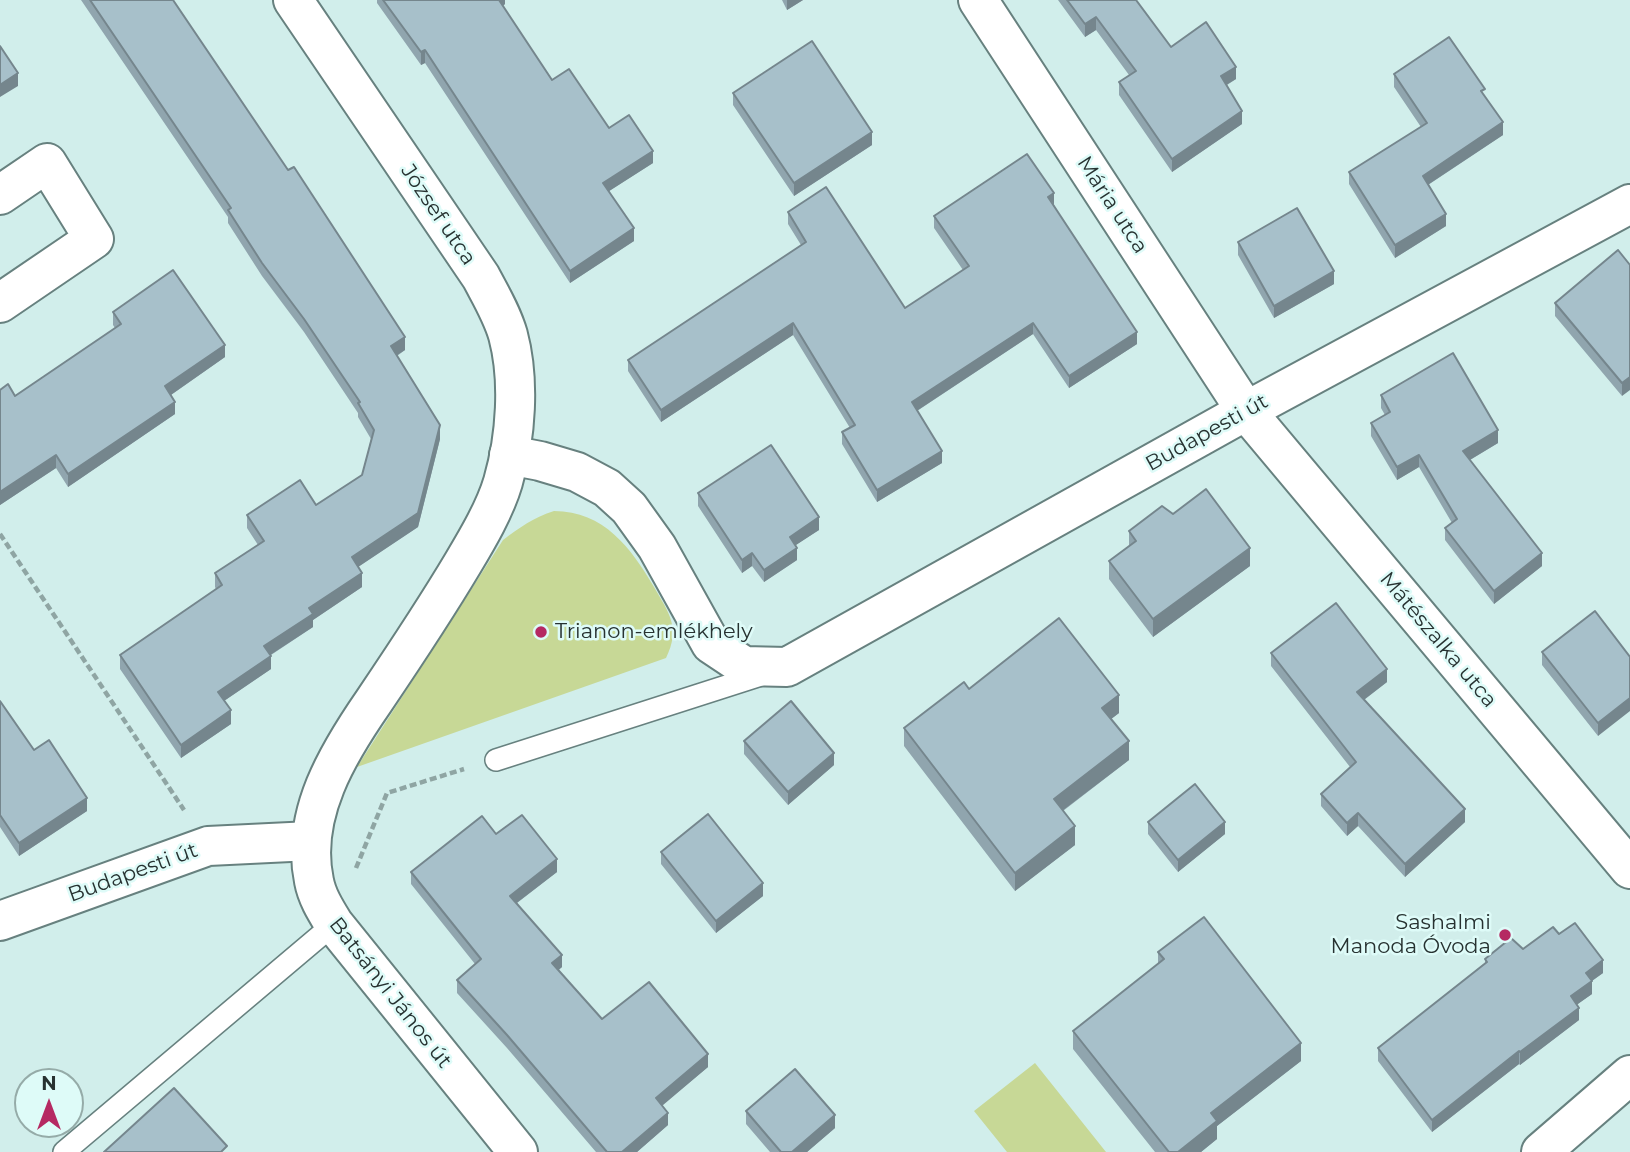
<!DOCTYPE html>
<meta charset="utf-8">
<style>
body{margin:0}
#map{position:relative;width:1630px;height:1152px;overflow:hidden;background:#d1eeeb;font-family:Montserrat,sans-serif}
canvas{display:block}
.north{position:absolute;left:14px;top:1068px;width:70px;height:70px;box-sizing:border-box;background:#defbf8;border:2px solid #95aba8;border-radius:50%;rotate:0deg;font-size:19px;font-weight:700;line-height:28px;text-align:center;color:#273231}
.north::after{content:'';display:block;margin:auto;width:24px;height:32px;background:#b52962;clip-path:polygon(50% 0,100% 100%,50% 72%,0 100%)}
</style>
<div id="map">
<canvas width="1630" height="1152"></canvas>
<div class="north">N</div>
</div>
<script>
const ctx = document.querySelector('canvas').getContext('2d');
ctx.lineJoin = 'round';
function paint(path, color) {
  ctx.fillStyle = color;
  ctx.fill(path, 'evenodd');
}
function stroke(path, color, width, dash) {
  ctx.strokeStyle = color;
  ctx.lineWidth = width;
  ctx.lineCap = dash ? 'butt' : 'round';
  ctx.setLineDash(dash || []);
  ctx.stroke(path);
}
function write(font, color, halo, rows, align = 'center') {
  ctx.font = font + ' Montserrat,sans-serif';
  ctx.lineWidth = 5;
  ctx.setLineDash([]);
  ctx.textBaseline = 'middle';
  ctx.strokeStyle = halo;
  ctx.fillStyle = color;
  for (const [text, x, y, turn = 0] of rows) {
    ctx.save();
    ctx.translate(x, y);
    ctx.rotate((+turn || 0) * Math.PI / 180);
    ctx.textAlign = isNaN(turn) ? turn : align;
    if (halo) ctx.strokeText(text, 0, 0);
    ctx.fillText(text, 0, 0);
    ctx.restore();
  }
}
paint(new Path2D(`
 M554 511C604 511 631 548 654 587 669 613 681 628 666 658L357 767 503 540C519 528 534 517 554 511Z
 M1035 1063 1106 1152H1007L974 1111Z`), '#c7d896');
const service = new Path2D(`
 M496 760 764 674
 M64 1152 334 924`);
const minor = new Path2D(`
 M978 0 1246 411 1630 869
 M0 195 47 163 94 239 0 303
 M509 455 540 461 577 472 607 488 629 508 657 547 711 644 744 666 787 667 1246 411 1630 204
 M0 921 208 846 311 841
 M1541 1152 1630 1075`);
const tertiary = new Path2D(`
 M293 0 481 277C491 296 502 314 508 335 520 380 516 437 503 482 495 509 478 538 463 563 435 610 405 655 374 701 338 753 300 815 314 881 317 897 326 911 334 924L518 1152`);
stroke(service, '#67817f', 24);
stroke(minor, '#67817f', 42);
stroke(tertiary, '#67817f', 42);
stroke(new Path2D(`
 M0 534 184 810
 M356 868 387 793 464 769`), '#8fa5a3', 4.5, [7, 3.5]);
stroke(service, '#fff', 21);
stroke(minor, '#fff', 38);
stroke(tertiary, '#fff', 38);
paint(new Path2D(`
 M81 0H173L405 350 397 356 440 439 418 527 358 567 362 587 313 620V627L271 655V669L224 701 231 724 181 758 120 669V655L216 589 215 587V573L258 545 247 528V515L316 505 362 475 371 439 358 417V413L304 332 262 276 228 223V217Z
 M377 0H505V4L503 6 552 80 609 128 653 163 609 191 634 241 570 283 425 63 421 65 377 3Z
 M782 0H803L787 10Z
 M1058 0H1136L1171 47 1236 79 1227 85 1242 124 1172 172 1119 95V82L1129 75 1096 30 1085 37Z
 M1394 74 1485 97 1503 135 1428 185 1446 226 1395 258 1349 184V172L1421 127 1394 87Z
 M733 93 872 145 794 196 733 105Z
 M1054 205 1137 344 1069 388 1033 334 917 411 942 463 877 502 842 444V432L850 428 793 335 661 422 628 371V360L801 245 788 224V212L905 308 963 270 934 228V216Z
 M1238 242 1334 284 1274 318 1238 255Z
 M1630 265 1622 396 1555 316V303Z
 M113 312 225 357 171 395 175 414 68 487 56 468 0 505V390L15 396 115 328 113 325Z
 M1381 395 1498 443 1470 460 1542 566 1494 604 1445 540V528L1452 523 1419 467 1397 480 1371 436V423L1385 415 1381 408Z
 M698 493 819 530 795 545 797 560 764 582 752 566 742 573 698 506Z
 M1173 514 1250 566 1153 637 1109 579V561L1129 546V531Z
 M1542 652 1630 657 1598 736 1542 665Z
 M1271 653 1387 682 1364 700 1465 822 1405 877 1358 826 1347 836 1321 806V794L1350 767 1271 666Z
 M969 689 1119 713 1111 719 1129 760 1063 811 1075 845 1015 891 904 746V728Z
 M0 701 34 750 87 811 19 856 0 827Z
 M744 741 834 765 788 805 744 754Z
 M1148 822 1225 834 1178 872 1148 834Z
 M496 834 557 872 517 903 562 967 558 970 602 1019 708 1067 662 1105 668 1125 637 1152H596L507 1048 457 993V980L475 964 411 884V872Z
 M661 852 763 896 716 933 661 864Z
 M1523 949 1603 973 1592 981V994L1577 1004 1579 1020 1520 1065 1519 1064 1432 1132 1378 1061V1048L1485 963V959Z
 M1158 952 1301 1061 1217 1126V1139L1201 1152H1155L1073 1049V1031L1158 964Z
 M746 1111 835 1128 807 1152H770L746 1124Z`), '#90a5ae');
paint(new Path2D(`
 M497 0H505V4L497 10Z
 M787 0H803L787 10Z
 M1096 17V30L1085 37V24Z
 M425 50V63L421 65V52Z
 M1236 67V79L1221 88V76Z
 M18 73V86L0 97V85Z
 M1242 111V124L1172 172V159Z
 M1503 122V135L1423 188V176Z
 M872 132V145L794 196V183Z
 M653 151V163L603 195V183Z
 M1054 193V205L1048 197Z
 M1446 214V226L1395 258V245Z
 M634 228V241L570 283V271Z
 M1334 271V284L1274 318V306Z
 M793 323V335L661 422V410Z
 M1033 323V334L912 414V402Z
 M1137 332V344L1069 388V376Z
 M405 337V350L391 359V346Z
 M225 345V357L165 399V386Z
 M1630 377V390L1622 396V383Z
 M175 402V414L68 487V474Z
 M440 425V439L418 527 352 571V557Z
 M1498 430V443L1463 464V451Z
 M942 451V463L877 502V490Z
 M56 455V468L0 505V492Z
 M1419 455V467L1397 480V467Z
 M819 517V530L790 549V537Z
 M797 548V560L764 582V570Z
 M1250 548V566L1153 637V619Z
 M752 553V566L742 573V560Z
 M1542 553V566L1494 604V591Z
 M362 573V587L313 620V627L264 659V646L309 608Z
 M271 656V669L218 705V692Z
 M1387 669V682L1357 705V692Z
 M1119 695V713L1102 726V708Z
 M1630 698V711L1598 736V723Z
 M231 710V724L181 758V745Z
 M1129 741V760L1054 817V799Z
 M834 753V765L788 805V792Z
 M87 798V811L19 856V843Z
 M1465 809V822L1405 877V864Z
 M1358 813V826L1347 836V823Z
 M1225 822V834L1178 872V860Z
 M1075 826V845L1015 891V873Z
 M557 859V872L510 908V896Z
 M763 883V896L716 933V921Z
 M562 955V967L552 976V963Z
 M1603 960V973L1586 985V973Z
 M1592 981V994L1571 1009V996Z
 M1579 1008V1020L1520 1065V1052Z
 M1301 1043V1061L1217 1126V1139L1201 1152H1178L1211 1113Z
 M1519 1051V1064L1432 1132V1120Z
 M708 1054V1067L656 1111V1098Z
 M668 1113V1125L637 1152H622Z
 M835 1115V1128L807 1152H792Z`), '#75868d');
const building = new Path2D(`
 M90 0H173L288 170 294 167 405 337 391 346 440 425 418 513 352 557 362 573 309 608 313 614 264 646 271 656 218 692 231 710 181 745 120 655 222 585 215 573 264 541 247 515 300 480 316 505 362 475 374 430 358 403 360 402 304 319 262 263 228 210 231 208Z
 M383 0H499L552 80 569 69 609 128 629 115 653 151 603 183 634 228 570 271 425 50 421 52Z
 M1067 0H1136L1171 47 1206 22 1236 67 1221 76 1242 111 1172 159 1119 82 1136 71 1096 17 1085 24Z
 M1449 37 1485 89 1481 91 1503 122 1423 176 1446 214 1395 245 1349 172 1427 123 1394 74Z
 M812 41 872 132 794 183 733 93Z
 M0 46 18 73 0 85Z
 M1027 154 1054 193 1048 197 1137 332 1069 376 1033 323 912 402 942 451 877 490 842 432 855 425 793 323 661 410 628 360 806 242 788 212 826 187 905 308 969 266 934 216Z
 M1297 208 1334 271 1274 306 1238 242Z
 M1618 250 1630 265V377L1622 383 1555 303Z
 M173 270 225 345 165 386 175 402 68 474 56 455 0 492V390L8 384 15 396 121 324 113 312Z
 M1453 353 1498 430 1463 451 1542 553 1494 591 1445 528 1457 519 1419 455 1397 467 1371 423 1390 412 1381 395Z
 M771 445 819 517 790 537 797 548 764 570 752 553 742 560 698 493Z
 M1206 489 1250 548 1153 619 1109 561 1136 541 1129 531 1162 506 1173 514Z
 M1336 603 1387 669 1357 692 1465 809 1405 864 1358 813 1347 823 1321 794 1356 762 1271 653Z
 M1595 611 1630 657V698L1598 723 1542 652Z
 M1059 618 1119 695 1102 708 1129 741 1054 799 1075 826 1015 873 904 728 964 682 969 689Z
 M0 701 34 750 49 740 87 798 19 843 0 815Z
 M791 701 834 753 788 792 744 741Z
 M1195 784 1225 822 1178 860 1148 822Z
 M708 814 763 883 716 921 661 852Z
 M522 815 557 859 510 896 562 955 552 963 602 1019 649 982 708 1054 656 1098 668 1113 622 1152H607L507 1035 457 980 481 959 411 872 482 816 496 834Z
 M1204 917 1301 1043 1211 1113 1217 1121 1178 1152H1169L1073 1031 1164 959 1158 952Z
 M1575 923 1603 960 1586 973 1592 981 1571 996 1579 1008 1520 1052 1519 1051 1432 1120 1378 1048 1487 962 1485 959 1511 938 1523 949 1553 927 1559 934Z
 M795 1069 835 1115 792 1152H781L746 1111Z
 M174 1088 227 1146 221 1152H104Z`);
paint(building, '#a7c0ca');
stroke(building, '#75868d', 2);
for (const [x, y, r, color] of [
 [541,632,7,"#b52962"],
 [1505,935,7,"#b52962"]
]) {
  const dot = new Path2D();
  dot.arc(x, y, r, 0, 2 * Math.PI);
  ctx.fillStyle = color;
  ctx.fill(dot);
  stroke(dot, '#defbf8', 2.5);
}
write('21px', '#273231', '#defbf8', [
 ["Mária utca",1112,205,57],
 ["József utca",438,215,56],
 ["Budapesti út",1207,433,-29],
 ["Mátészalka utca",1438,640,50],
 ["Budapesti út",133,873,-20],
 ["Batsányi János út",390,993,52]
]);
write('21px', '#273231', '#defbf8', [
 ["Trianon-emlékhely",555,632],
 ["Sashalmi",1491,923,"right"],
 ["Manoda Óvoda",1491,947,"right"]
], 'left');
</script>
